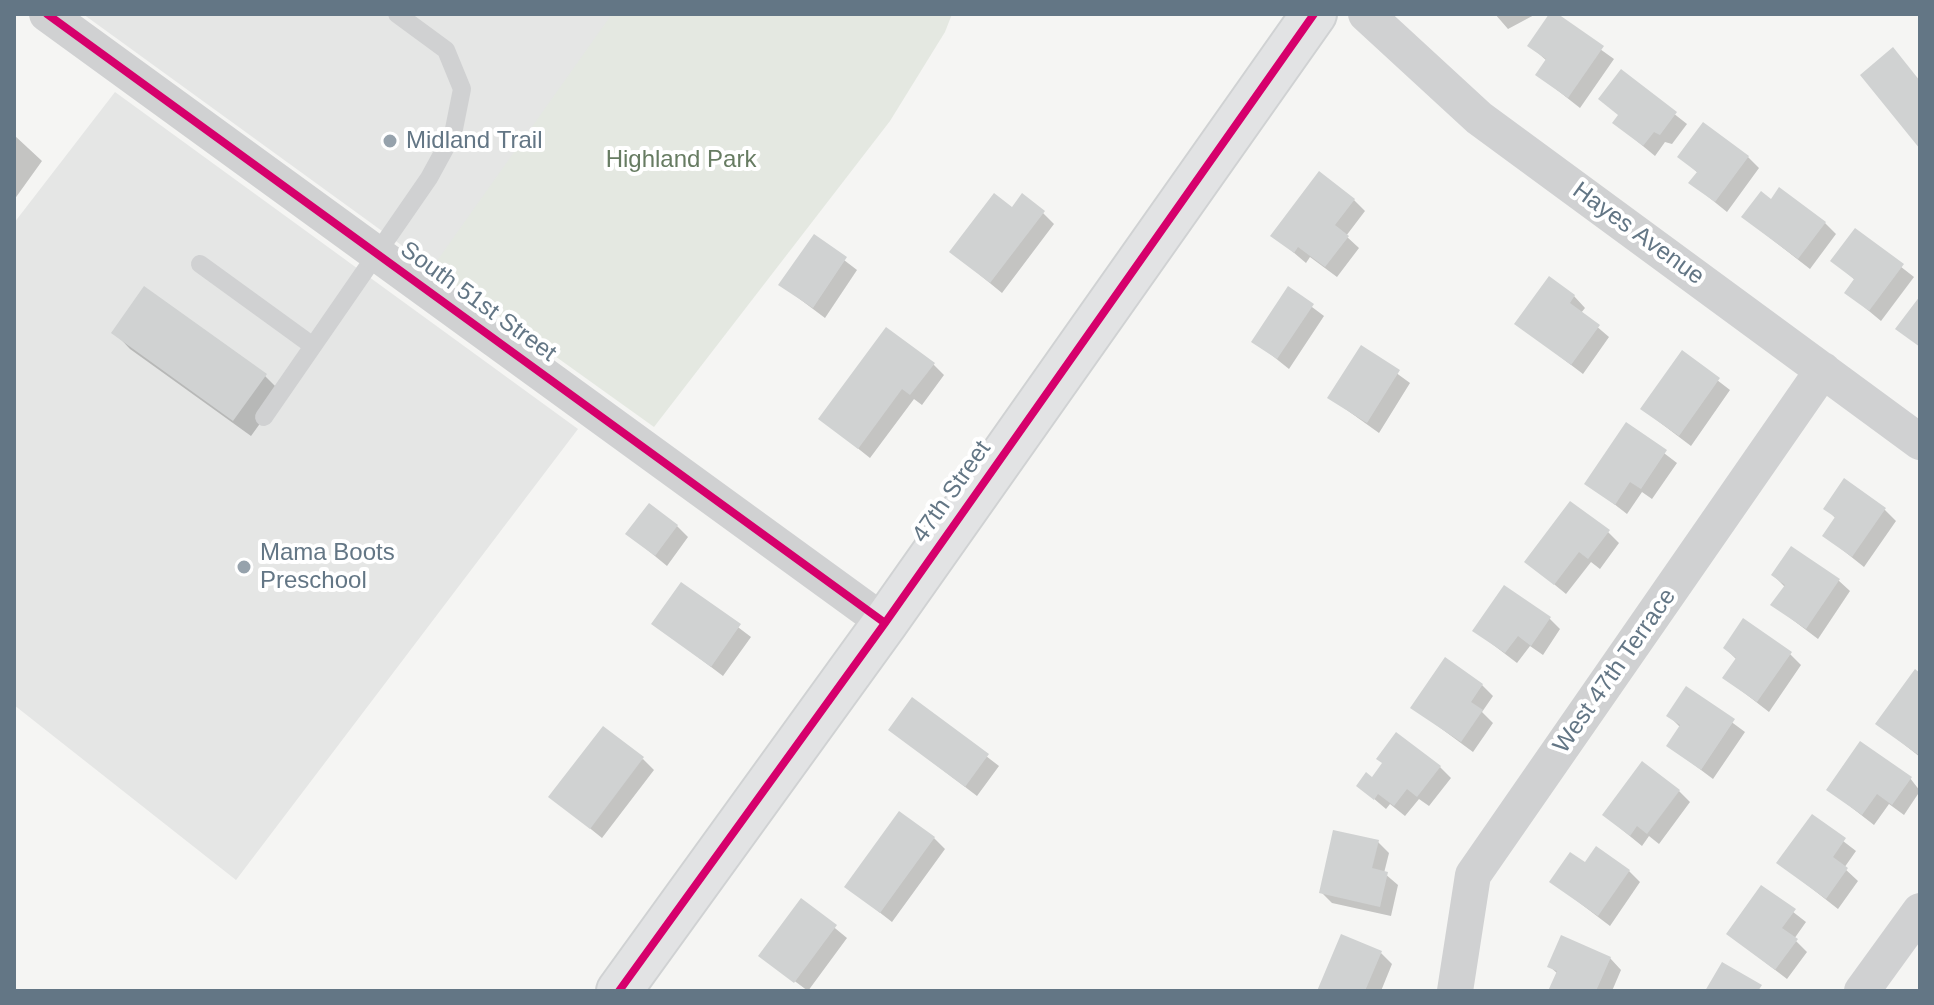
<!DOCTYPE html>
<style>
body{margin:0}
#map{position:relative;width:1934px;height:1005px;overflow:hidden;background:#f5f5f3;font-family:Arial,sans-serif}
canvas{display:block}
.frame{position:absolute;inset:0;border:16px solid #637685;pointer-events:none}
</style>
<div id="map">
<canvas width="1934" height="1005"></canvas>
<div class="frame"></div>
</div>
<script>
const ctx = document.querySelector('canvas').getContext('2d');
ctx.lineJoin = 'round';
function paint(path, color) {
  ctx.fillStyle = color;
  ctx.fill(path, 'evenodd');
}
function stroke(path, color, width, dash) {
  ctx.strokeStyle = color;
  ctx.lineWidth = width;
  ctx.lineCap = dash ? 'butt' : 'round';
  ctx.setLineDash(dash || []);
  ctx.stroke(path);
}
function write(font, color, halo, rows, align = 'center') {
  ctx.font = font + ' Arial,sans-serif';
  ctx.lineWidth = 8;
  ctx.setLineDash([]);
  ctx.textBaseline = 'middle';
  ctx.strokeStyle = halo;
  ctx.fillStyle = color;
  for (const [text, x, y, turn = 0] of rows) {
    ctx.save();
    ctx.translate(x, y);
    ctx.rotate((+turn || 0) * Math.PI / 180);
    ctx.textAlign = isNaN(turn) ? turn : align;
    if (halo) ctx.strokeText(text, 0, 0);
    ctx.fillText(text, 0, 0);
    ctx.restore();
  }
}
paint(new Path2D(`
 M83 14H613L433 268Z
 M115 92 578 429 236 880 14 705V223Z`), '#e5e6e5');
paint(new Path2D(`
 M612 14H952L945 32 890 121 654 427 432 268Z`), '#e4e8e1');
paint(new Path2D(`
 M1495 14H1536L1508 29Z
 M1551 14 1614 59 1580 108 1538 75 1547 61 1530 46Z
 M1621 72 1687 124 1672 144 1665 142 1655 156 1615 123 1620 116 1601 99Z
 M14 135 42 161 14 200Z
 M1680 157H1748L1759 168 1727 212 1691 183 1698 173Z
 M1354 200 1365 211 1346 236 1359 248 1337 277 1310 257 1306 263 1273 235Z
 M1012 210 1043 213 1054 224 1002 293 952 252Z
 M1743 217 1825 223 1836 234 1810 269Z
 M1855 231 1914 277 1881 321 1846 292 1855 280 1833 261Z
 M814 237 857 270 825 318 781 285Z
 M1288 289 1324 316 1289 369 1254 341Z
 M1574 296 1585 308 1581 313 1609 337 1583 374 1517 324Z
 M114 332 265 376 282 393 251 436 130 349Z
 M1362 348 1410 383 1379 433 1330 398Z
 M1682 353 1730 390 1691 446 1642 409Z
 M933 364 944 375 922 405 914 399 870 458 821 419Z
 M1627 425 1677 463 1652 499 1642 492 1627 514 1587 483Z
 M1826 508 1885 510 1896 521 1864 567 1825 536 1836 519Z
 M677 526 688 537 667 566 628 534Z
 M1608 532 1619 543 1600 569 1591 562 1566 594 1527 562Z
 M1773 575 1838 580 1850 591 1818 639 1773 605 1785 587Z
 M681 584 751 637 723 676 654 624Z
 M1549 618 1560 629 1543 655 1530 646 1517 663 1475 631Z
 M1725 648 1790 654 1801 665 1769 712 1725 678 1737 660Z
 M1920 675V757L1878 724Z
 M1482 685 1493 696 1482 712 1493 723 1473 752 1412 707Z
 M1687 689 1745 732 1713 779 1669 746 1681 728 1669 716Z
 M913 700 999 766 977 796 890 730Z
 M643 759 654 770 602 838 551 797Z
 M1440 767 1451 778 1429 806 1419 799 1405 816 1390 804 1386 809 1359 786 1372 780Z
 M1910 778 1920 791 1904 815 1889 804 1874 825 1829 790Z
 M1679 791 1690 802 1659 844 1649 836 1642 846 1604 815Z
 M1812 817 1856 851 1844 868 1858 881 1838 909 1779 863Z
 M934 838 945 849 892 922 847 887Z
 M1378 842 1389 853 1384 873 1398 885 1391 916 1332 903 1321 892Z
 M1629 871 1640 882 1610 926 1552 882Z
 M1761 887 1806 922 1794 939 1807 952 1787 979 1728 934Z
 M802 901 847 938 808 991 761 956Z
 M1381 953 1392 964 1381 991H1319Z
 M1610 958 1621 970 1612 991H1550L1558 974 1549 966Z`), '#0003');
paint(new Path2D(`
 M1549 14H1558L1604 46 1568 98 1535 75 1546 59 1527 46Z
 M1893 47 1920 81V149L1860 75Z
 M1621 69 1677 112 1660 135 1654 132 1643 146 1612 123 1618 115 1598 99Z
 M1703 122 1749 156 1715 202 1688 183 1697 172 1677 157Z
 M1319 171 1355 199 1335 225 1349 236 1325 267 1298 247 1294 253 1270 236Z
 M1779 187 1826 222 1798 259 1741 217 1761 191 1771 199Z
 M994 193 1012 207 1022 193 1045 211 990 283 949 252Z
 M1855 228 1904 264 1869 311 1844 293 1854 279 1830 261Z
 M814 234 847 257 813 308 778 285Z
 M1549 276 1575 295 1570 303 1600 325 1571 365 1514 324Z
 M144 286 267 374 233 421 111 333Z
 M1288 286 1314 304 1277 359 1251 342Z
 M1920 296V347L1895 329Z
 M886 327 935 363 910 395 902 389 858 449 818 419Z
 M1361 345 1400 370 1367 423 1327 398Z
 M1682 350 1720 378 1679 436 1640 409Z
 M1626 422 1667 450 1641 489 1630 482 1615 505 1584 484Z
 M1844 478 1886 508 1852 557 1822 536 1835 517 1823 509Z
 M1570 501 1610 530 1588 559 1579 552 1554 585 1524 562Z
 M649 503 678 525 655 556 625 534Z
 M1791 546 1840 579 1806 629 1770 605 1785 585 1771 575Z
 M681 582 741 624 711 667 651 624Z
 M1504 585 1551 617 1531 646 1518 636 1505 653 1472 631Z
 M1743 618 1792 652 1757 702 1722 678 1736 658 1723 648Z
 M1445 657 1483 684 1471 702 1483 710 1461 742 1410 708Z
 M1915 669 1920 673V756L1875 724Z
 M1686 686 1735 719 1701 770 1666 746 1680 725 1666 716Z
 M912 697 989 754 965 787 888 730Z
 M603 726 644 757 590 829 548 797Z
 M1396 732 1441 766 1417 797 1407 789 1394 806 1378 794 1374 800 1356 786 1366 772 1372 777 1382 763 1376 759Z
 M1860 741 1912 777 1892 805 1877 794 1862 815 1826 790Z
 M1642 761 1680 790 1647 834 1637 826 1630 836 1602 815Z
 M899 811 935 837 880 913 844 887Z
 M1812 814 1846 838 1833 857 1848 868 1826 899 1776 863Z
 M1333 830 1379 840 1372 868 1388 872 1380 907 1319 893Z
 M1596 846 1630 870 1598 916 1549 882 1570 852 1585 862Z
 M1761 885 1796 909 1782 928 1798 939 1775 970 1726 934Z
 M801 898 837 925 794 983 758 956Z
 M1341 934 1382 951 1365 991H1317Z
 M1561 935 1611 957 1596 991H1548L1557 971 1547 967Z
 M1722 962 1762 985 1758 991H1705Z`), '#d0d2d2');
const secondary = new Path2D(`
 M619 991 885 623 1314 14`);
stroke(secondary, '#d0d2d3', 48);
stroke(new Path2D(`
 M200 264 313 346
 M264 417 429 178 453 134 462 89 446 50 397 14`), '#d0d1d2', 18);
stroke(new Path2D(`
 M47 14 885 623
 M1366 14 1479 118 1920 442
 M1455 991 1473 875 1823 370
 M1862 991 1920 911`), '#d0d1d2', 36);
stroke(secondary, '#e2e3e4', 44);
stroke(new Path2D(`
 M47 14 885 623
 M619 991 885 623 1314 14`), '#d6006c', 8);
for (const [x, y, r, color] of [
 [390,141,8,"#96a2ac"],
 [244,567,8,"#96a2ac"]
]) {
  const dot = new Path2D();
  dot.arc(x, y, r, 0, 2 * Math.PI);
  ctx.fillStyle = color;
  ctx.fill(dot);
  stroke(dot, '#fff', 3);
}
write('24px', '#637685', '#fff', [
 ["Midland Trail",406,141],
 ["Mama Boots",260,553],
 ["Preschool",260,581]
], 'left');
write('24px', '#677c62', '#fff', [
 ["Highland Park",681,160]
]);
write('24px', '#637685', '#fff', [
 ["Hayes Avenue",1638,234,36],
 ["South 51st Street",478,302,36],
 ["47th Street",952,492,-55],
 ["West 47th Terrace",1615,671,-55]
]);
</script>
